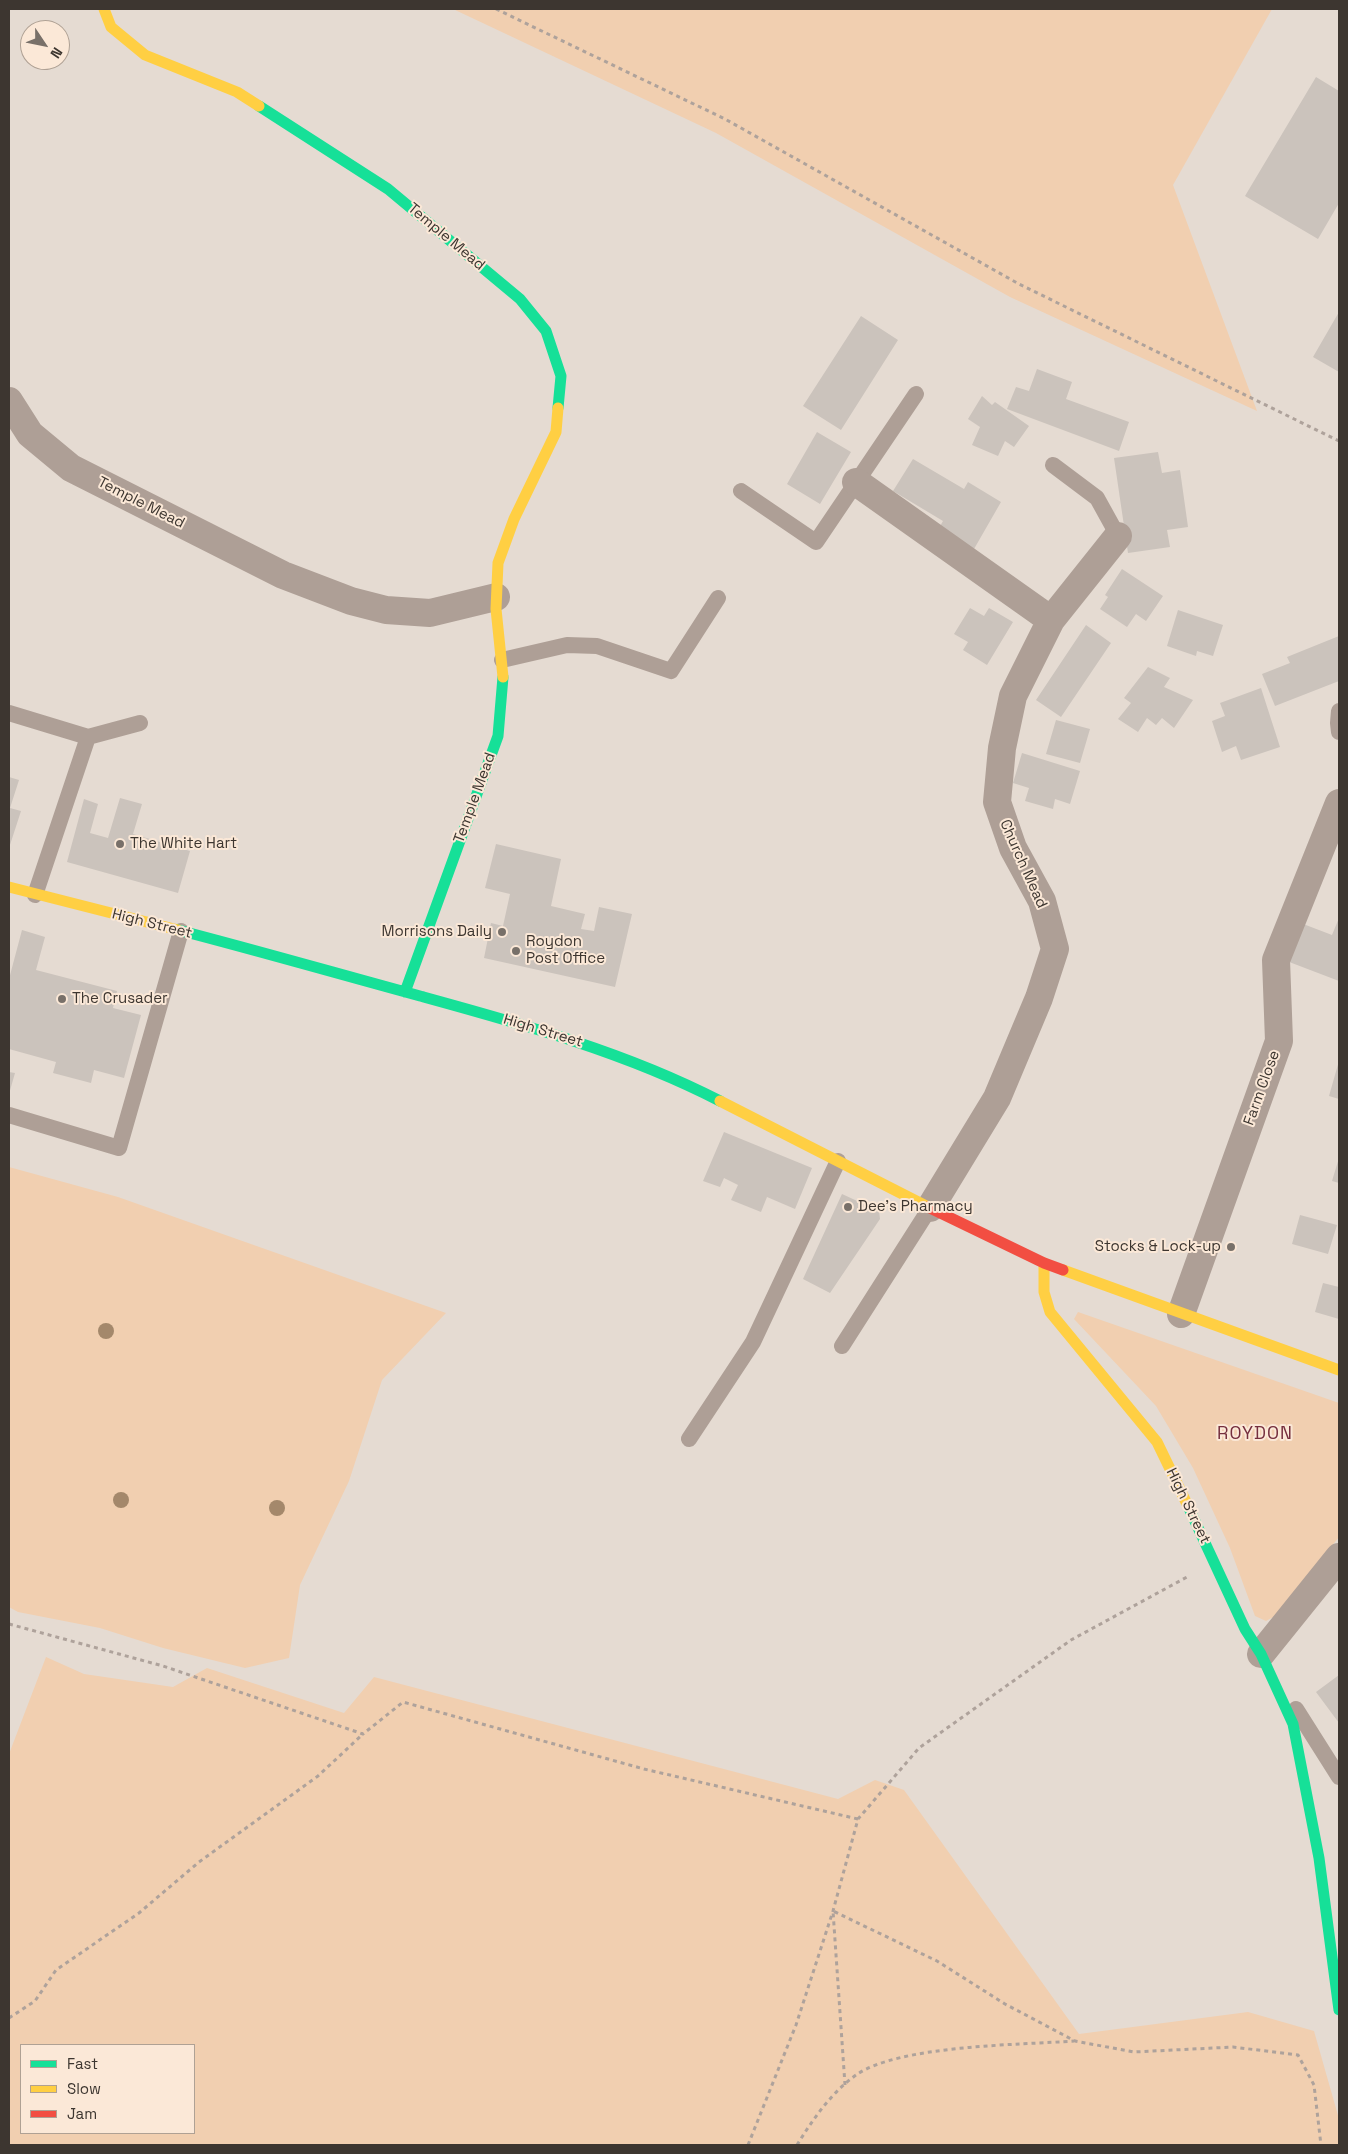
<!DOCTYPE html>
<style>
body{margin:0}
#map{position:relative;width:1348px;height:2154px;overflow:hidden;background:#e5dbd2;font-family:"Space Grotesk",sans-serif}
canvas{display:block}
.frame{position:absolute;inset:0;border:10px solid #3d3630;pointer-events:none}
.legend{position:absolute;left:20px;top:2044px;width:175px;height:90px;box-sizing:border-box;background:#fbe8d7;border:1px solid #afa194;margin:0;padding:6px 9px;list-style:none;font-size:15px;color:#3d3630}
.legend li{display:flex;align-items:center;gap:10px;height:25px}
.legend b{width:25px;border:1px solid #afa194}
.north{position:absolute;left:20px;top:20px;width:50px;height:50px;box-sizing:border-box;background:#fbe8d7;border:1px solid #afa194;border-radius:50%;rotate:124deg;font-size:14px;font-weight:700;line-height:20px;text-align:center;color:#3d3630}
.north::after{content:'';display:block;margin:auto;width:18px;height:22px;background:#787069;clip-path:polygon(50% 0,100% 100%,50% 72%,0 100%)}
</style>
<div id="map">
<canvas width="1348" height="2154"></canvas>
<div class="frame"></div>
<ul class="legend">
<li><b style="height:6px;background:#16e098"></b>Fast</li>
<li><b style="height:6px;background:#ffcf43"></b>Slow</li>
<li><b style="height:6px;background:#f24e42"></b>Jam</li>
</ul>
<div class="north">N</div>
</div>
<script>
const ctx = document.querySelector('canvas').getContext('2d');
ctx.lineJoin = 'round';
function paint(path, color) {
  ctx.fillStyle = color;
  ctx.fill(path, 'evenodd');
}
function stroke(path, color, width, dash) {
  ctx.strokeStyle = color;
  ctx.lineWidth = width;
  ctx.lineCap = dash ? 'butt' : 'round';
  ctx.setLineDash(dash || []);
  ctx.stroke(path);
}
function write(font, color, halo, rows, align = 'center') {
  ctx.font = font + ' "Space Grotesk",sans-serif';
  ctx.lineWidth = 4;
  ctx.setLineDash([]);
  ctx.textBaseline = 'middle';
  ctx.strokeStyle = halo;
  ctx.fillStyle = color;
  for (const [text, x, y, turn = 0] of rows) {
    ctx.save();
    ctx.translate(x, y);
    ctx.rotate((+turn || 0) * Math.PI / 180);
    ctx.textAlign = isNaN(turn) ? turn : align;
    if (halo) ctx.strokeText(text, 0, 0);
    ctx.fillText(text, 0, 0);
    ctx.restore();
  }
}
paint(new Path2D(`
 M453 9H1272L1173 185 1257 411 1010 297 716 133Z
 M9 1167 118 1197 446 1313 382 1380 349 1481 300 1585 289 1658 245 1668 163 1648 100 1628 18 1612 9 1607Z
 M1078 1312 1339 1403V1537L1277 1615 1266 1621 1255 1616 1230 1548 1193 1468 1156 1406 1074 1319Z
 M46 1657 84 1674 173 1687 207 1668 344 1713 374 1677 838 1799 875 1780 904 1790 1079 2034 1248 2012 1314 2031 1339 2119V2145H9V1754ZM21 2045H194V2133H21Z`), '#f1cfb0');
paint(new Path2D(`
 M1316 77 1339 91V203L1318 239 1245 196Z
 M1339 312V372L1313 357Z
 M861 316 898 340 841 430 803 406Z
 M1037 369 1072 382 1066 399 1129 422 1119 451 1007 409 1016 387 1029 391Z
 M982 396 992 405 995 402 1029 426 1014 447 1005 441 998 456 972 445 980 427 968 419Z
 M817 432 851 452 820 504 787 484Z
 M1158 452 1162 473 1180 470 1188 527 1167 530 1170 547 1128 553 1114 458Z
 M913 459 964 489 968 482 1001 502 974 549 939 528 943 521 893 491Z
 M1122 569 1163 596 1146 621 1136 614 1127 627 1100 609 1108 597 1105 595Z
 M970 608 984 616 989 608 1013 622 987 665 963 650 968 642 954 634Z
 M1178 610 1223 625 1213 656 1197 651 1196 656 1167 646Z
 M1086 625 1111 643 1061 717 1036 700Z
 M1339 636V681L1275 706 1262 674 1290 663 1287 657Z
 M1148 667 1170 678 1164 687 1193 700 1174 728 1162 718 1156 725 1147 718 1138 732 1118 719 1131 703 1124 698Z
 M1261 688 1280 747 1241 760 1236 746 1222 752 1212 721 1225 716 1220 703Z
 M1056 720 1090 729 1080 763 1046 754Z
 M1022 753 1080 771 1070 804 1055 799 1053 809 1025 801 1029 788 1013 783Z
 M9 777 19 780 10 808 21 811 9 848Z
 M120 798 142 804 133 834 190 851 178 893 67 862 84 799 98 804 90 833 108 838Z
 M496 844 561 859 551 906 585 914 581 929 594 931 599 907 632 914 615 987 484 958 491 923 503 926 510 894 485 888Z
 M1339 918V981L1284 960 1298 922 1332 935Z
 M22 930 45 937 36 970 117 991 113 1008 141 1015 124 1078 94 1070 91 1083 53 1073 56 1062 9 1049V979Z
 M1339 1061V1099L1329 1096Z
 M9 1072 15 1073 9 1094Z
 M724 1132 812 1168 795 1209 767 1197 761 1212 731 1200 738 1185 724 1178 720 1187 703 1181Z
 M1339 1158V1183L1332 1181Z
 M842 1194 879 1211 880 1219 830 1293 803 1279Z
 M1300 1215 1337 1225 1328 1254 1292 1244Z
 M1323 1283 1339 1287V1319L1315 1312Z
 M1339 1675V1723L1316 1692Z`), '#cbc3bc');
stroke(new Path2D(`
 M496 9 725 119 1019 284 1339 441
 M9 1624 163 1666 363 1734 403 1702 644 1769 858 1819
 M9 2018 35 2001 56 1970 139 1913 199 1862 318 1776 363 1734
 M845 2085 833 1911 937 1961 1005 2004 1075 2041 1134 2052 1233 2047 1298 2055 1314 2085 1321 2145
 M748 2145 796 2025 833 1911 858 1819 919 1748 1071 1640 1187 1577
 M797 2145C813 2119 831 2093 856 2075 899 2045 1019 2045 1074 2041`), '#aea29b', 3, [4, 4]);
stroke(new Path2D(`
 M1053 465 1097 498 1118 536
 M741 491 816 542 916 394
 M502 660 567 645 597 646 671 671 718 598
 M1339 711 1338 723 1339 732
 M9 713 88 737
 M35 895 88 737 140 723
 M9 1115 119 1148 181 931
 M842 1346 930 1208
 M689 1439 753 1342 838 1161
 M1296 1709 1339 1777`), '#ae9f96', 16);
stroke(new Path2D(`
 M9 401 30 434 71 468 283 575 351 601 386 610 430 613 496 597
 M856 482 1051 620
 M930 1208 997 1098 1039 998 1055 949 1042 901 1013 848 997 802 1002 748 1013 696 1051 620 1118 536
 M1181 1314 1279 1041 1276 960 1339 803
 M1261 1654 1339 1557`), '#ae9f96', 28);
stroke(new Path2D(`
 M259 106 388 189 520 299 546 331 561 376 558 408
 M178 930C259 951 339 974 420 996 522 1024 625 1052 720 1101
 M405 992 498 736 503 677
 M1187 1504 1245 1629 1261 1654 1293 1724 1319 1858 1339 2010`), '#16e098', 11);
stroke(new Path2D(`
 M104 9 111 27 145 55 237 92 259 106
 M503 677 496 609 498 563 514 519 556 432 558 408
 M9 887 178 930
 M720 1101 928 1207
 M1044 1263V1292L1050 1312 1157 1442 1187 1504
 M1063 1270 1339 1370`), '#ffcf43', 11);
stroke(new Path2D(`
 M928 1207 1044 1263 1063 1270`), '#f24e42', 11);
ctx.fillStyle = '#a4886b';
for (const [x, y] of [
 [106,1331],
 [121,1500],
 [277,1508]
]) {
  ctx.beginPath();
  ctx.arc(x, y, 8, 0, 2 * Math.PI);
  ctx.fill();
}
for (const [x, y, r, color] of [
 [120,844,5,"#787069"],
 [502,932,5,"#787069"],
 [516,951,5,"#787069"],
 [62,999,5,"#787069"],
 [848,1207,5,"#787069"],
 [1231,1247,5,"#787069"]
]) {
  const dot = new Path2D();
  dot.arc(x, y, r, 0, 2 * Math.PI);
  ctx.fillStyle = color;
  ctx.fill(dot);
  stroke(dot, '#fbe8d7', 2);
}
write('15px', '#3d3630', '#fbe8d7', [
 ["Temple Mead",446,237,40],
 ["Temple Mead",141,503,27],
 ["Temple Mead",475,798,-70],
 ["Church Mead",1023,864,66],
 ["High Street",152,924,14],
 ["High Street",543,1031,17],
 ["Farm Close",1262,1088,-70],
 ["High Street",1188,1506,64]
]);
write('15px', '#3d3630', '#fbe8d7', [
 ["The White Hart",130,844],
 ["Morrisons Daily",492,932,"right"],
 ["Roydon",526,942],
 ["Post Office",526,959],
 ["The Crusader",72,999],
 ["Dee's Pharmacy",858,1207],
 ["Stocks & Lock-up",1221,1247,"right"]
], 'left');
ctx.letterSpacing = '1px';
write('18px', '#752e3d', '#fbe8d7', [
 ["ROYDON",1255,1434]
]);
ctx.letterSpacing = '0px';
</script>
